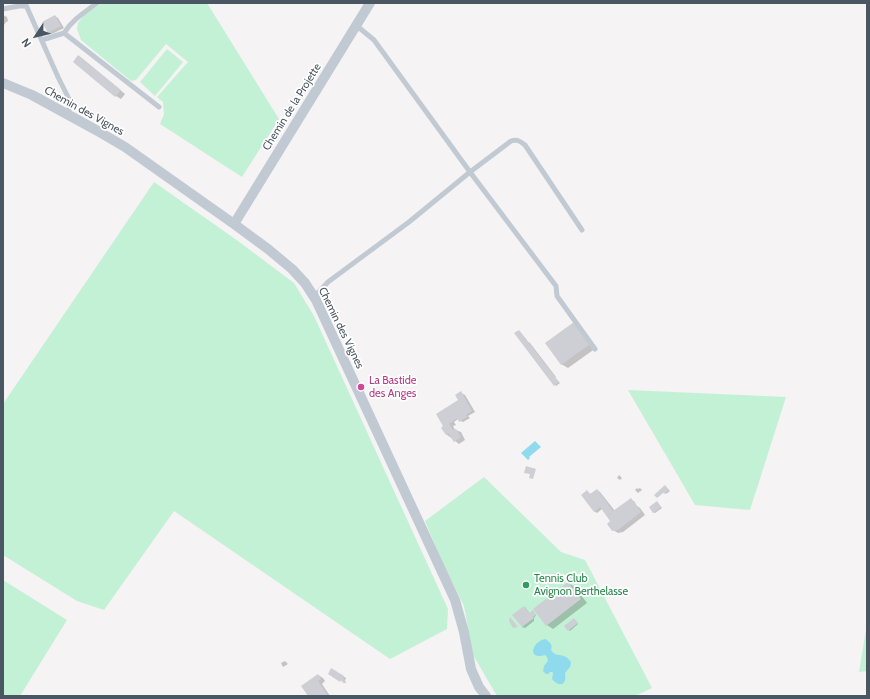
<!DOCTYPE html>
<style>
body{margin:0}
#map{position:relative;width:870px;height:699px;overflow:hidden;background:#f5f3f3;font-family:Cabin,sans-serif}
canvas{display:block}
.frame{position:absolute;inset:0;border:4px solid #4a5661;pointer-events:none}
.north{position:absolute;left:16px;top:16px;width:40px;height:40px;-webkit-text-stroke:3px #fff;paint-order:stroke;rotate:235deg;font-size:11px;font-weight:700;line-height:16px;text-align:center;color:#4a5661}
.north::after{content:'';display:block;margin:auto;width:14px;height:18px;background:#4a5661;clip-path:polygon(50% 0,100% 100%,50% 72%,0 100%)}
</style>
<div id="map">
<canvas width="870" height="699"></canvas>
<div class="frame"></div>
<div class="north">N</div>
</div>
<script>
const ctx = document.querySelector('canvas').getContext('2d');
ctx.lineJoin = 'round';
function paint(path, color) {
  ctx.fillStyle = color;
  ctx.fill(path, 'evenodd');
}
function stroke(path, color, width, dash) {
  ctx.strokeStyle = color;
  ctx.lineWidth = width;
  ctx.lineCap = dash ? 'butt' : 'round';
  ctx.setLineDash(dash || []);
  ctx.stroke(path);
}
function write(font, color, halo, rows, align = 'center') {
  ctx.font = font + ' Cabin,sans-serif';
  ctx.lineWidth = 3.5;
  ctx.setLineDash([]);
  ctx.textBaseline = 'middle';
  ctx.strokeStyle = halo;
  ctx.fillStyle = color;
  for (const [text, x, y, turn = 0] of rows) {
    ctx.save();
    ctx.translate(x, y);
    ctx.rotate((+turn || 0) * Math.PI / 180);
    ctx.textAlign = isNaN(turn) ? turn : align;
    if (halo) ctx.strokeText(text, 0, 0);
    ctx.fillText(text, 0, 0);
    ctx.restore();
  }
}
paint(new Path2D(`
 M102 3H207L279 119 242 177 160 124 164 114 163 102 157 97 188 62 166 44 136 80 131 81 81 40 77 29 78 23 84 15Z
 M167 49 183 62 155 96 140 82Z
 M154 182 238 241 294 283 314 316 448 609 447 629 390 659 174 511 104 610 77 601 3 555V404Z
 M628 390 786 397 750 510 695 505Z
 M484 477 561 552 585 560 652 688 635 696H497L473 655 464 606 443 564 425 521Z
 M3 580 67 620 20 696H3Z
 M867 622V671L859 672 867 624Z`), '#c3f1d5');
paint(new Path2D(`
 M535 441 541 447 529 457 530 458 528 460 521 453Z
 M545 639C550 642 553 644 551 650 557 659 564 651 571 662L570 667 565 673C565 676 566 678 565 680 563 688 555 683 552 679L553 673 552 672H550L548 674H546L543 671 544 666 548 661 547 657 545 655C544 655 539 657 538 656 528 654 535 641 545 639Z`), '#90daee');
paint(new Path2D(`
 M3 15 7 17 8 21 5 23V24L3 25Z
 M55 16 58 18 64 28 52 34 49 33 43 22Z
 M79 56 83 59 125 94 121 99 116 96 74 62Z
 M574 323 596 348 568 368 561 364Z
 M519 331 527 340V341L530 343 556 377 555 378 560 383 556 386Z
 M461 393 465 395 475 412 468 416 470 418 463 422 460 421 458 419 454 422 456 425 453 426 455 430 461 432 465 440 459 444 446 434 442 428 459 401Z
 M619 475 622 478 620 480 617 478Z
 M666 487 670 491 666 494 664 492 658 497H657Z
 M637 488 638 489 640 488 642 490 638 493 635 490Z
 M597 490 600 492 615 511 631 500 634 501 637 506 640 508 645 515 623 532 618 533 613 530 611 521 602 509 597 513 594 511 587 492 591 494Z
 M658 503 662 508 655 513 653 512Z
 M568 583 575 587 587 603 553 629 547 625 534 609Z
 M525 607 530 614 534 612 536 615 534 618V621L525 628 522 627Z
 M575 620 578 624 570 631 569 630Z
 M285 661 288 664 283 667 281 663Z
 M332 669 346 678 345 681 346 683H345L329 673Z
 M318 675 323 678 325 681 322 684 330 696H309Z`), '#0003');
paint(new Path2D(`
 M55 15 61 26 48 33 42 22Z
 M78 55 121 90 115 97 73 62Z
 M574 322 590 344 561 365 545 343Z
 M519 330 559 382 554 386 514 333Z
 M461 391 472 411 466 415 467 417 459 422 457 418 449 424 453 430 456 429 461 437 454 442 448 433 446 435 441 428 443 426 436 414 458 400 455 395Z
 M526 466 536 469 533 479 529 478 530 474 524 473Z
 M665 485 669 490 664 494 663 492 657 498 654 495Z
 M597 489 613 511 631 498 641 512 618 530 612 531 607 524 610 521 600 507 594 512 581 495 587 490 590 494Z
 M657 501 661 507 653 513 649 507Z
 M568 582 581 599 546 626 533 609Z
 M524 606 529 613 533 610 536 615 533 617 534 618 522 627 512 615Z
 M510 617 518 627 513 628 509 621Z
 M574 618 578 623 568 631 564 626Z
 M331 668 344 676 343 677 345 682 343 683 341 680 340 682 328 674Z
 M318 674 321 679 318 681 328 696H308L301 686Z`), '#cdcfd5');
stroke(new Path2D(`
 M25 3 58 77 69 99V115
 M3 9 19 6H26
 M357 26 374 40 470 172 556 286 557 296 595 349
 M64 33C72 20 85 12 97 3
 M42 40 64 33 159 107
 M314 297 328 282 409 222 470 172 511 141C517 139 520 141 525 145L582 230`), '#c1cad2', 5);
stroke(new Path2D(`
 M3 83 32 95 96 130 125 147 234 224 268 249 292 269 305 283 316 300 455 600 464 632 471 669 479 687 486 696
 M234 224 370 3`), '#c1cad2', 10);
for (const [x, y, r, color] of [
 [361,387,4,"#d1479c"],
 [526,585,4,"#2e9e5b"]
]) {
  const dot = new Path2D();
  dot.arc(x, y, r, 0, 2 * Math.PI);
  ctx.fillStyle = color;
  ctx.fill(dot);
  stroke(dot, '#fff', 1.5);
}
write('11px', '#4a5661', '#fff', [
 ["Chemin de la Projette",292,107,-58],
 ["Chemin des Vignes",84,111,29],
 ["Chemin des Vignes",341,328,64]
]);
write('11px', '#b23c85', '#fff', [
 ["La Bastide",369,381],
 ["des Anges",369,394]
], 'left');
write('11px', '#27864d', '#fff', [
 ["Tennis Club",534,579],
 ["Avignon Berthelasse",534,592]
], 'left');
</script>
